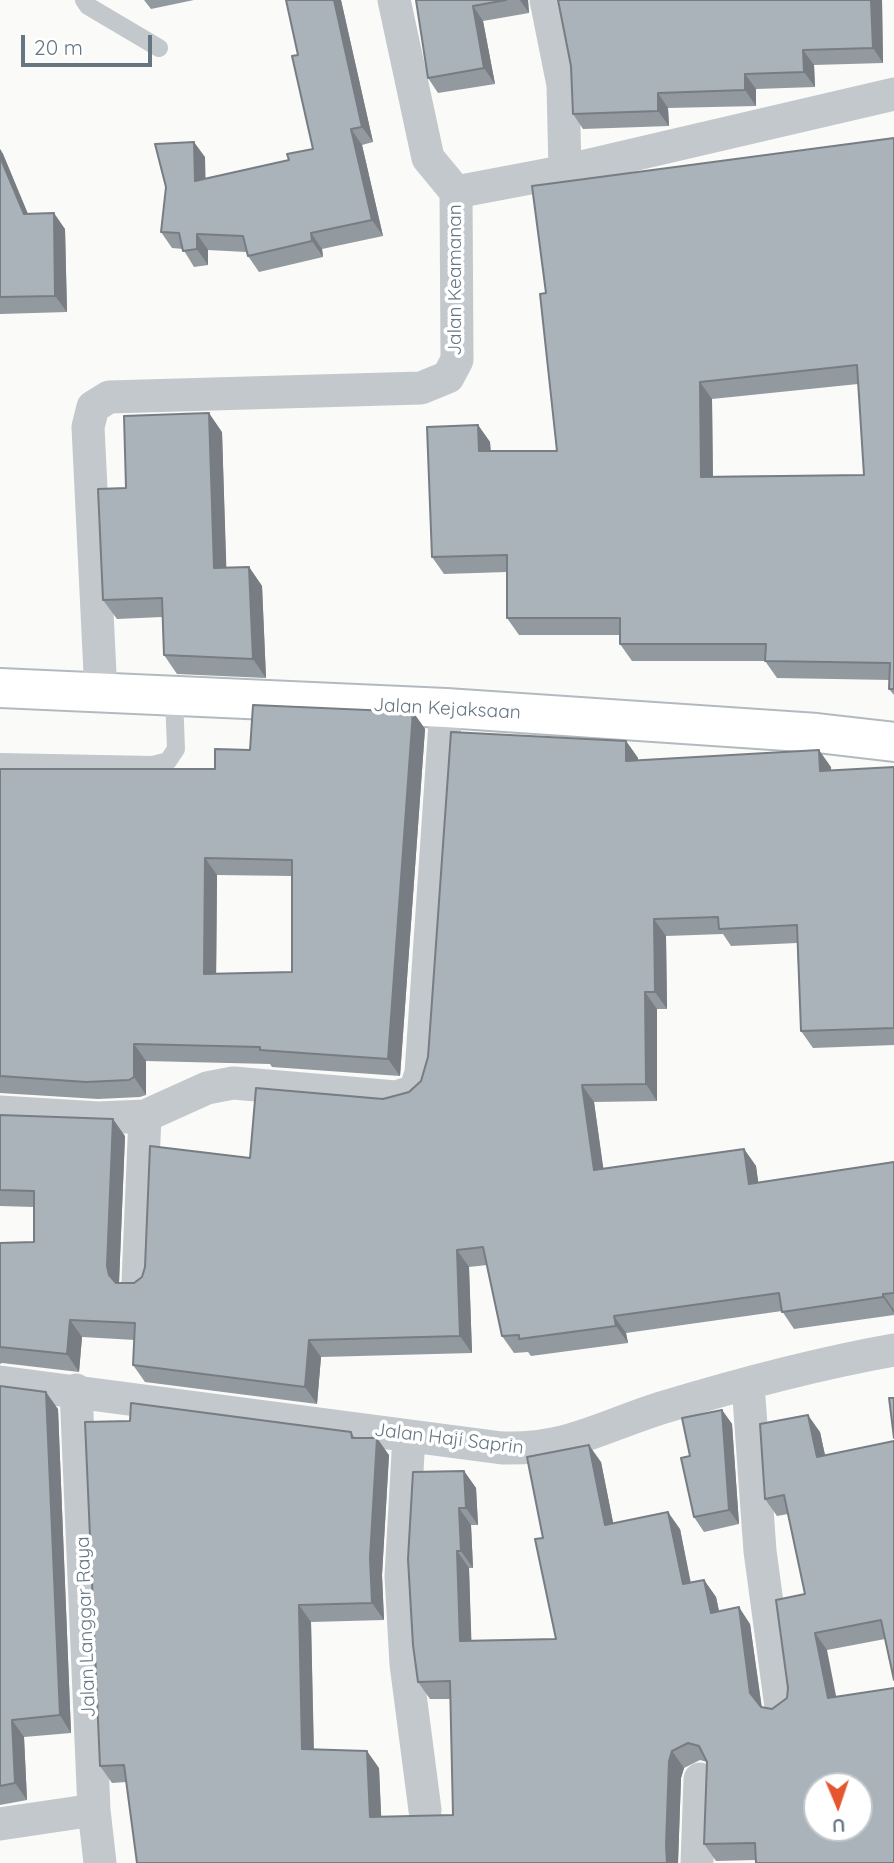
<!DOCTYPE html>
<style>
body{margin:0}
#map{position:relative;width:894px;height:1863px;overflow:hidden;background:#fafaf8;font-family:Quicksand,sans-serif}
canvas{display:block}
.north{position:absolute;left:803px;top:1772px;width:70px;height:70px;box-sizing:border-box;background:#fff;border:2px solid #c1c8cd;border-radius:50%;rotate:178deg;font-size:19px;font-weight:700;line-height:28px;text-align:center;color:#657683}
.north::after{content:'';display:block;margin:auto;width:24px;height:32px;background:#e4572e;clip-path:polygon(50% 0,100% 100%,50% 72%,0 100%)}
.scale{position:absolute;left:21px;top:35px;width:131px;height:32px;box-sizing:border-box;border:4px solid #657683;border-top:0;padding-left:9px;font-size:21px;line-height:24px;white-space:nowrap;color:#657683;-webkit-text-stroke:5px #fff;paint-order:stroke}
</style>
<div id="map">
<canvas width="894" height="1863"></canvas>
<div class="north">U</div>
<div class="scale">20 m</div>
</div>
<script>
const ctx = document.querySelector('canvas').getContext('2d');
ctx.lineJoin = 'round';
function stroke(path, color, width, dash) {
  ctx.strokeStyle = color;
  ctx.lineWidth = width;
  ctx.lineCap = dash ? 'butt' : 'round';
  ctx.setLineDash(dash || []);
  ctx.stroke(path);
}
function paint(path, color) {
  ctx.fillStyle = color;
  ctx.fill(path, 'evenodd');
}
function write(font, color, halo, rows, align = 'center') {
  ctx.font = font + ' Quicksand,sans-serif';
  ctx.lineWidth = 7;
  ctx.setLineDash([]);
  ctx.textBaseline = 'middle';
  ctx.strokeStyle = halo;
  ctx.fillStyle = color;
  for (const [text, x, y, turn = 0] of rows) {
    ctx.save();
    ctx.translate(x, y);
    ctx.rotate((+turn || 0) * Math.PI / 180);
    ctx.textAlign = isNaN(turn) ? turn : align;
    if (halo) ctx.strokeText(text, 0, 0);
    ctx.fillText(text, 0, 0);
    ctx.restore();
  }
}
const secondary = new Path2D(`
 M0 688 446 708 817 733 894 742`);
stroke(secondary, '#b3babf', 42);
stroke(new Path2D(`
 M84 0 88 6 159 48
 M0 762 153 765 168 761 176 749 174 697`), '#c3c8cc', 18);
stroke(new Path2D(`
 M394 0 428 158 456 192
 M546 0 563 85 565 171
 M456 192 551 174 894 94
 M101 694 88 427 93 407 109 397 421 388 448 377 457 360 456 192
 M0 1112 98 1118 145 1116 138 1283
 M145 1116 207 1088 233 1083 396 1097 415 1091 421 1073 446 708
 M0 1382 502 1448C567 1450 601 1427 661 1408 737 1385 815 1364 894 1350
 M748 1384 760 1551 781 1707
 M76 1390 94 1810 100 1863
 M409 1436 401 1576 406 1664 425 1810
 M0 1824 94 1810
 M697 1863 700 1779`), '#c3c8cc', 33);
stroke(secondary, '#fff', 38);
paint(new Path2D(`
 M144 0H194L151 9Z
 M286 0H341L373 142 362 145 383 236 322 249 323 257 259 272 248 256 246 252 208 250V265L194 267 183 249 172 248 161 232 205 157V179L289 160 313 149 298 55Z
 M416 0H528L529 13 483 21 495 84 438 93 428 78Z
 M558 0H882L883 63 814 65 815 87 756 89V106L668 108 669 126 583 129 573 114 571 66Z
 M894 138V695L889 689 890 680 777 678 765 661H632L620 644V635H519L507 618V572L444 574 432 557 478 425 490 442 491 451H557L546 293ZM858 384 864 475 713 476 712 399Z
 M0 149 3 154 28 214 65 229 67 312 0 314Z
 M222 432 226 567H249L262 586 266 678 177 674 164 655 162 617 117 619 103 600 126 488Z
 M413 712 425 729 400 1076 272 1067 270 1064 146 1061V1095L140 1097 98 1099 0 1093V769H215L250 750ZM217 875 292 876V972L216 974Z
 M626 741 638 758V760L831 767V771L894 767V1045L813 1048 801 1031 797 943 731 946 723 934 666 936 667 1009H657V1101L594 1102 603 1169 744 1149 756 1166 758 1183 894 1162V1315L794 1329 782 1311 626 1333 628 1343 531 1356 528 1352 514 1353 502 1336 487 1265 469 1267 472 1353 321 1357 317 1404 145 1382 133 1365 135 1340 82 1337 79 1372 2 1363 0 1364V1243L34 1242V1207L0 1206V1115L125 1136 119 1283H134L142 1277 250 1158 383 1099 409 1092 421 1081Z
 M0 1386 58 1409 71 1733 24 1737 27 1800 0 1805Z
 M722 1410 732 1424 739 1524 704 1532 694 1517 690 1456Z
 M351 1432 355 1438 389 1455 382 1575 384 1620 311 1622 314 1750 379 1768 381 1817 453 1815 450 1699H430L418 1682 464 1471 476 1488 478 1525H471L473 1568H469L471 1641 556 1639 543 1538 601 1462 613 1523 680 1529 691 1583 704 1580 716 1597 719 1611 750 1624 762 1708 772 1709 787 1698 805 1594 788 1514 777 1516 765 1499 820 1432 825 1455 894 1441 885 1639 827 1650 756 1860 716 1861 704 1844 707 1762 700 1760 684 1768 681 1778 678 1863 126 1782 112 1783 100 1766Z`), '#929a9f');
paint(new Path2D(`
 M334 0H341L373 142 362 127Z
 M520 0H528L529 13Z
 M871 0H882L883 63 873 48Z
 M473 6 483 21 495 84 484 68Z
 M803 50 814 65 815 87 804 72Z
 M745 74 756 89V106L745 90Z
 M658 93 668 108 669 126 658 111Z
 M351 129 362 145 383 236 372 220Z
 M194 142 205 157 206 197 195 181Z
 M0 149 3 154 35 231 24 214 0 157Z
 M54 213 65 229 67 312 55 296Z
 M311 233 322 249 323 257 312 241Z
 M197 234 208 250V265L197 249Z
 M700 382 712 399 713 494 701 477Z
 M209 413 222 432 227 587 214 568Z
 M478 425 490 442 491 468 479 451Z
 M249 567 262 586 266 678 253 659Z
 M413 712 425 729 400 1076 388 1059Z
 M626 741 638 758V778L626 761Z
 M819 750 831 767 832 788 820 771Z
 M205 858 217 875 216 991 204 974Z
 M654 919 666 936 667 1009 655 992Z
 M645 992 657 1009V1101L646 1084Z
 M134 1044 146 1061V1095L134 1077Z
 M582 1085 594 1102 606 1187 594 1170Z
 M113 1119 125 1136 119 1283 121 1292 109 1275 107 1266Z
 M744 1149 756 1166 761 1201 749 1184Z
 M457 1250 469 1267 472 1353 460 1336Z
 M883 1294 894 1310V1313L883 1297Z
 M614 1316 626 1333 628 1343 616 1326Z
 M70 1320 82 1337 79 1372 67 1354Z
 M309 1340 321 1357 317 1404 305 1387Z
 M46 1392 58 1409 71 1733 60 1715Z
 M722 1410 732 1424 739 1524 729 1510Z
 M808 1415 820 1432 829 1474 817 1457Z
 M377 1438 389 1455 382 1575 384 1620 372 1603 370 1558Z
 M589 1445 601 1462 617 1542 605 1525Z
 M464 1471 476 1488 478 1525 466 1508Z
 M459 1508 471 1525 473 1568 461 1551Z
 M668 1512 680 1529 694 1601 683 1584Z
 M457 1551 469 1568 472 1658 460 1641Z
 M704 1580 716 1597 723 1630 711 1613Z
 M299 1605 311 1622 314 1766 302 1749Z
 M739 1607 750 1624 762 1710 750 1693Z
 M815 1633 827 1650 840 1716 828 1698Z
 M12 1720 24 1737 27 1800 15 1783Z
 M367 1751 379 1768 382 1834 370 1817Z
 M672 1751 684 1768 681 1778 678 1863H667L666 1845 669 1761Z`), '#777d82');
const building = new Path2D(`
 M286 0H334L362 127 351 129 372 220 311 233 312 241 248 256 243 236 197 234V249L183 251 179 233 161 232 166 187 155 144 194 142 195 181 289 160 287 154 313 149 292 56 298 55Z
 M416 0H506L473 6 484 68 428 78Z
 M558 0H871L873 48 803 50 804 72 745 74V90L658 93V111L573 114 571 66Z
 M894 138V689H889L890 663 765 661 766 644H620V618H507V555L432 557 427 427 478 425 479 451H557L540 294 546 293 532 186ZM857 365 864 475 701 477 700 382Z
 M0 157 24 214 54 213 55 296 0 297Z
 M209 413 214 568 249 567 253 659 164 655 162 598 103 600 98 489 126 488 124 416Z
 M253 705 413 712 388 1059 260 1050V1047L134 1044V1077L129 1080 86 1082 0 1076V769H215V749L250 750ZM205 858 292 860V972L204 974Z
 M451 732 626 741V761L819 750 820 771 894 767V1028L801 1031 797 925 719 929 718 917 654 919 655 992H645L646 1084 582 1085 594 1170 744 1149 749 1184 894 1162V1293L883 1294V1297L782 1312 779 1293 614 1316 616 1326 519 1339V1335L502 1336 483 1247 457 1250 460 1336 309 1340 305 1387 133 1365 135 1323 70 1320 67 1354 0 1347V1243L34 1242V1191L0 1190V1115L113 1119 107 1266 109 1275 116 1283H134L142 1277 145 1267 150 1146 250 1158 256 1088 383 1099 409 1092 421 1081 428 1057Z
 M0 1386 46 1392 60 1715 12 1720 15 1783 0 1786Z
 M889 1398H894V1438Z
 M131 1403 351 1432 352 1438H377L370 1558 372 1603 299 1605 302 1749 367 1751 370 1817 453 1815 450 1681 418 1682 413 1645 408 1559 413 1472 464 1471 466 1508H459L461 1551H457L460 1641 556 1639 535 1539 543 1538 527 1457 589 1445 605 1525 668 1512 683 1584 704 1580 711 1613 739 1607 750 1693 761 1707 772 1709 787 1698 788 1688 776 1600 805 1594 784 1495 765 1499 760 1424 808 1415 817 1457 894 1441V1680L881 1620 815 1633 828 1698 894 1688V1863H756L755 1843 704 1844 707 1762 699 1746 688 1743 672 1751 669 1761 666 1845 667 1863H137L124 1765 100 1766 85 1422 130 1421ZM817 1786H859V1828H817Z
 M722 1410 729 1510 694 1517 681 1458 690 1456 682 1418Z`);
paint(building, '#aab3b9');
stroke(building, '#777d82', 2);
write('19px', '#657683', '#fff', [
 ["Jalan Keamanan",455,280,-90],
 ["Jalan Kejaksaan",447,709,3],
 ["Jalan Haji Saprin",449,1439,7],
 ["Jalan Langgar Raya",86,1627,-92]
]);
</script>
